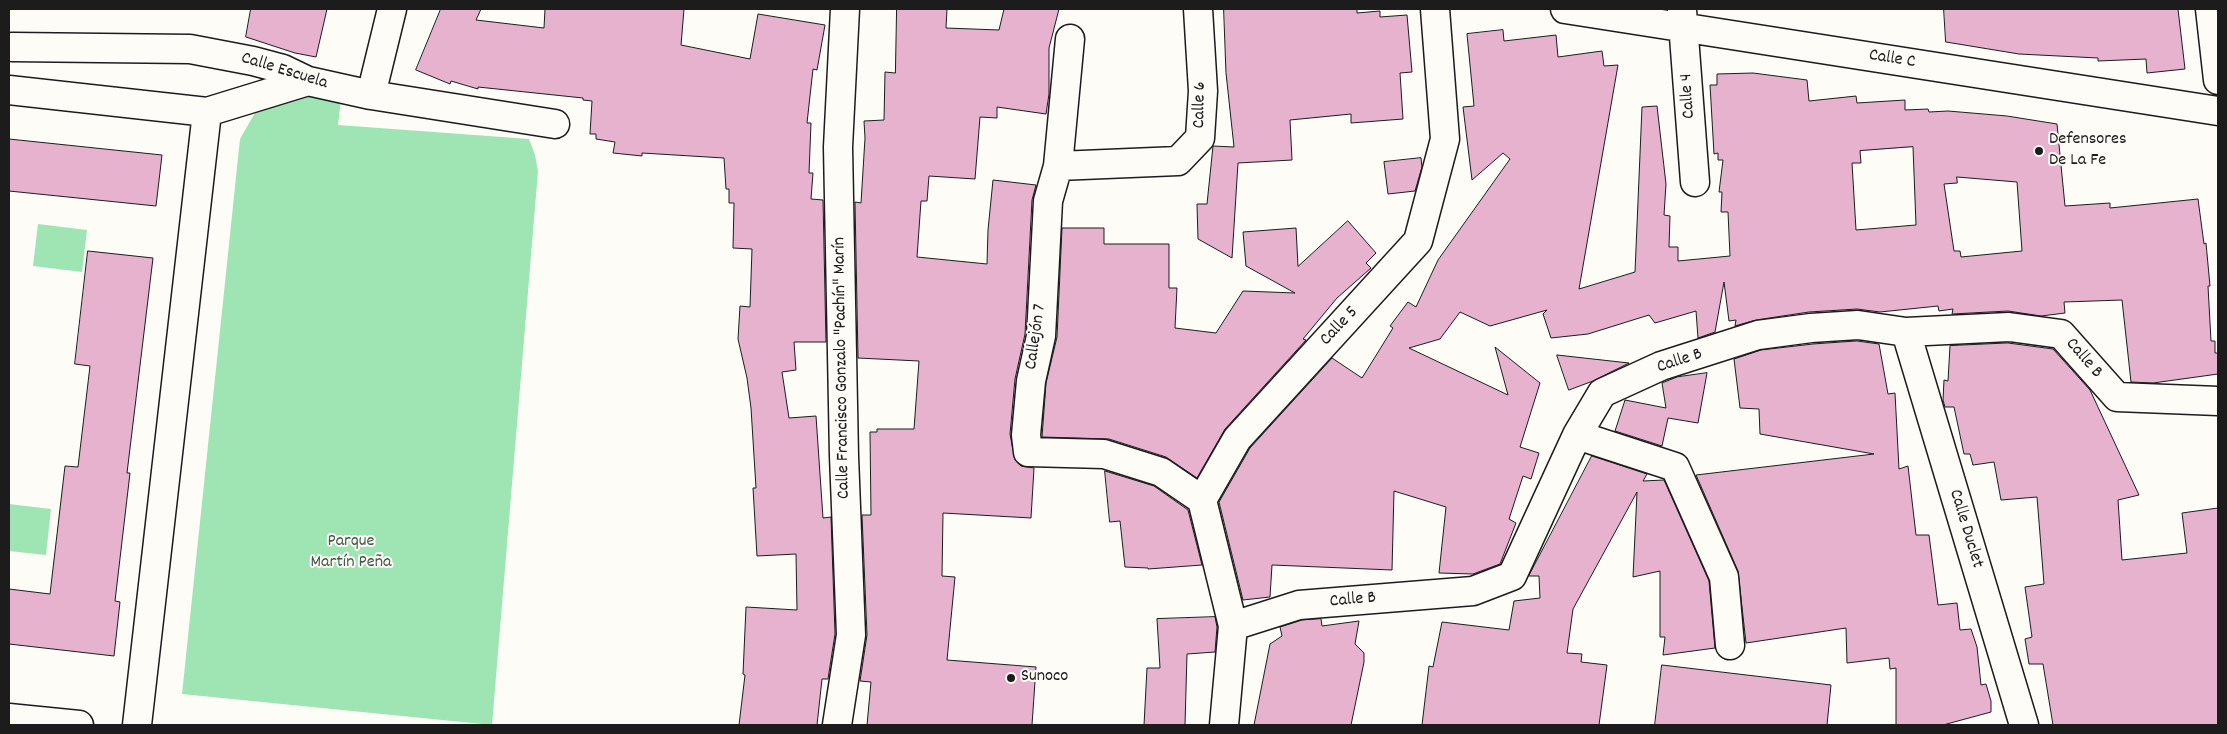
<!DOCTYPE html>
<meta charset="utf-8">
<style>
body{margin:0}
#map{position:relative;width:2227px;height:734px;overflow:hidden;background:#fdfcf7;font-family:Dekko,sans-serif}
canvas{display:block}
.frame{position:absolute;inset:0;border:10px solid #1c1c1c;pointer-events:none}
</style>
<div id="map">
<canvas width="2227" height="734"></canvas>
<div class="frame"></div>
</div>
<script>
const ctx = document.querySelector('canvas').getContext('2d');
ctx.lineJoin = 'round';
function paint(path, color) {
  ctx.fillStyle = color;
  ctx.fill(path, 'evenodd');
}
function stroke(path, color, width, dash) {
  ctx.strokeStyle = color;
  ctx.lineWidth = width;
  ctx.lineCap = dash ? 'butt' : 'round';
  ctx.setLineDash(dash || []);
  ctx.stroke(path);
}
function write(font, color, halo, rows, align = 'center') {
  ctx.font = font + ' Dekko,sans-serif';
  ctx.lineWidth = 4;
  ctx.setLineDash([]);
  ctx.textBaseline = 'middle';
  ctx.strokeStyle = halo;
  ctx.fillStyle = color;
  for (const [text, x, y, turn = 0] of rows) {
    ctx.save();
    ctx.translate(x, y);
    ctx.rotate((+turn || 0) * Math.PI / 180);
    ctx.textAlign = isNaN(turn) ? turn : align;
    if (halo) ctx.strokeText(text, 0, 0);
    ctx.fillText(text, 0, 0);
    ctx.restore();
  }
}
paint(new Path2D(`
 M309 90H342L338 125 529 139 535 155 538 171 492 725 182 694 240 139 256 111Z
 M38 224 87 230 82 272 33 266Z
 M9 504 51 509 46 555 9 551Z`), '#9ee5b3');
const building = new Path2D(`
 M251 9H327L316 57 295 53 246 37Z
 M441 9H481L476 20 544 28 545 9H684L681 45 750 59 758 14 825 25 817 70 813 69 807 123H811L809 173H813L811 199 823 200 826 342H794L796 370 782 372 789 418 816 416 823 518 831 517 835 634 828 679H822L817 725H739L745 675 743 674 746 607 797 610 796 554 757 556 753 488H756L751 408 747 378 738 339 740 306 750 307 752 249 733 248 734 203H729V189H726L724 158 642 153V156L613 153 615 142 596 139V134H590L592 101 583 100V98L478 87V89L451 81 450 84 416 70Z
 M897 9H947L946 28 999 30 1004 9H1059L1049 48V94L1046 114 997 107V118L980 117 975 179 929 176 927 201H921L917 257 987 264 988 230 993 180 1036 185 1032 200 1025 334 1015 379 1010 434 1015 460 1021 466 1034 468 1031 518 943 513 942 576 955 577 947 660 1036 667 1032 725H867L871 682 860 681 867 635 862 515H871L870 432H877V429H914L919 361 858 358 855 202 861 203 865 138 864 121 884 120 885 72 895 73Z
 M1224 9H1357V13L1380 11V17L1407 15 1412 72 1400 73 1403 119 1351 123V114L1290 120 1292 160 1238 163 1232 258 1198 239 1197 204H1207L1213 146 1234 147 1226 73Z
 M1944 9H2178L2185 69 2147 73 2146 59 2098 61V58L2019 54 1946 42Z
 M1503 30 1504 41 1556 35 1558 57 1602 51 1604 66 1618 65 1579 289 1635 272 1642 107 1657 106 1666 184 1664 215 1670 216 1669 247H1678V261L1730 256 1728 212H1721L1722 192H1719L1723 160H1718V153L1714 154 1710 85H1717V74L1753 73 1807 80 1809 101 1856 96 1857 103 1905 100V110L1928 109 1929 112 1948 111 2007 116 2057 124 2065 206 2110 203V208L2198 199 2204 244 2206 243 2210 286H2208L2211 341H2215V353H2218V374L2153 383 2131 382 2122 300 2064 302 2065 313 2041 316 2008 311 1952 314 1953 309 1939 311 1938 306 1880 312 1857 309 1809 312 1756 320 1735 326 1736 320 1729 321 1724 282 1715 332 1698 338 1696 311 1655 323 1649 315 1588 334 1551 338 1543 314 1547 310 1490 326 1460 312 1440 339 1409 348 1508 395 1495 347 1540 383 1520 447 1539 453 1531 479 1523 476 1509 519 1516 523 1500 564 1473 574 1439 573 1446 507 1394 491 1392 570 1272 565 1270 597 1243 600 1219 502 1250 448 1332 358 1362 378 1393 328 1390 326 1408 302 1416 307 1438 260 1510 159 1503 153 1472 180 1463 107 1474 106 1467 34ZM1913 147 1916 225 1856 230 1852 163H1861L1860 151ZM1957 177 2017 182 2022 251 1961 257 1960 251H1954L1944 184 1957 183Z
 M9 139 162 155 156 206 9 191Z
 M1421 158 1422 167 1415 191 1388 194 1384 162Z
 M1348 221 1376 253 1366 263 1371 268 1337 298 1303 339 1306 340 1225 429 1197 478 1166 457 1109 439 1042 437 1046 383 1057 337 1062 228H1104V244H1169V288H1177L1175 328 1216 333 1243 291 1295 293 1246 266 1243 232 1296 228 1298 266Z
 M88 251 153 258 127 473H130L115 601 120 602 114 656 9 644V589L50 594 65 466 78 467 90 366 75 364Z
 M1857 341 1879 344 1888 394 1895 393 1899 469 1908 466 1916 535H1929L1938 605 1957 603 1960 630 1971 629 1977 647 1981 685 1986 684 1991 701V712L1943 725H1896V668L1890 669 1889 658 1847 663 1846 628 1746 643 1738 571 1696 475 1874 454 1760 434 1759 409 1740 408 1734 359 1761 350 1813 344Z
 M2008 343 2053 349 2090 390 2139 495 2118 500 2122 560 2187 553 2182 513 2218 508V725H2053L2043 664H2029L2025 639 2032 637 2025 587 2044 584 2037 497 2001 500 1994 462 1973 465 1970 454H1964L1954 407H1945L1943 400 1944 380 1948 381 1950 346Z
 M1557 355 1629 363 1593 381 1569 390Z
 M1707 373 1698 423 1668 418 1662 446 1615 431 1625 400 1666 408 1662 383 1677 377Z
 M1592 456 1647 474 1643 481 1664 480 1709 581 1715 648 1663 655 1665 637H1660V571L1633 577 1637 492 1573 609 1567 653 1582 654 1581 662 1607 665 1599 725H1422L1429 666 1433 667 1442 622 1509 630 1514 601 1540 598 1539 576H1529Z
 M1105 471 1154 486 1188 510 1202 565 1148 569V568L1125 567 1120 521 1110 522Z
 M1215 617 1217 627 1215 652 1187 654 1185 725H1144L1147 668H1160L1157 619Z
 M1321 619 1322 626 1359 621 1355 644 1364 653V662L1351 725H1254L1270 644 1282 636 1280 627 1302 620Z
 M1662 665 1831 685 1827 725H1655Z`);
paint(building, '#e6b2cd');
stroke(building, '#1c1c1c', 1);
const minor = new Path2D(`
 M1565 9 2218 111
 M2210 9 2218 80
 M1682 10 1695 182
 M1070 39 1058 166 1048 201 1041 336 1031 381 1026 435 1028 452 1104 454 1161 472 1202 500
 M12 47 190 49 253 61 283 69 308 81 371 95 555 124
 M9 90 207 112 308 81
 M371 95 392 9
 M1058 166 1178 161 1200 138 1203 91 1198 9
 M1906 332 2024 725
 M1577 435 1675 467 1724 577 1730 645
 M1233 626 1299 605 1473 591 1512 576 1577 435 1602 393 1661 366 1758 335 1811 328 1858 325 1906 332 2009 327 2061 334 2117 397 2218 401
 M9 718 79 725
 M137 725 207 112
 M837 725 851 635 844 456 838 147 845 9
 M1224 725 1233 626 1202 500 1237 439 1418 241 1445 139 1435 9`);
stroke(minor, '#1c1c1c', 31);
stroke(minor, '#fdfcf7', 28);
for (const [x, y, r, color] of [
 [2039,151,5,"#1c1c1c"],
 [1011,678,5,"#1c1c1c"]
]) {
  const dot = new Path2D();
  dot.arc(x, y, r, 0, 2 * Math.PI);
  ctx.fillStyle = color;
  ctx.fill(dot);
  stroke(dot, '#fdfcf7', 2);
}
write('18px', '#1c1c1c', '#fdfcf7', [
 ["Calle C",1892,60,9],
 ["Calle Escuela",284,72,17],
 ["Calle 4",1689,96,-94],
 ["Calle 6",1201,105,-89],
 ["Calle 5",1340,327,-47],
 ["Callejón 7",1037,337,-82],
 ["Calle B",2083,359,49],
 ["Calle B",1680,362,-18],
 ["Calle Francisco Gonzalo \"Pachín\" Marín",843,368,-91],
 ["Calle Duclet",1965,529,73],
 ["Calle B",1353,601,-5]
]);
write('18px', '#1c1c1c', '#fdfcf7', [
 ["Defensores",2049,141],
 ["De La Fe",2049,162],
 ["Sunoco",1021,678]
], 'left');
write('18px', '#435849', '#fdfcf7', [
 ["Parque",351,543],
 ["Martín Peña",351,564]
]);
</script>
